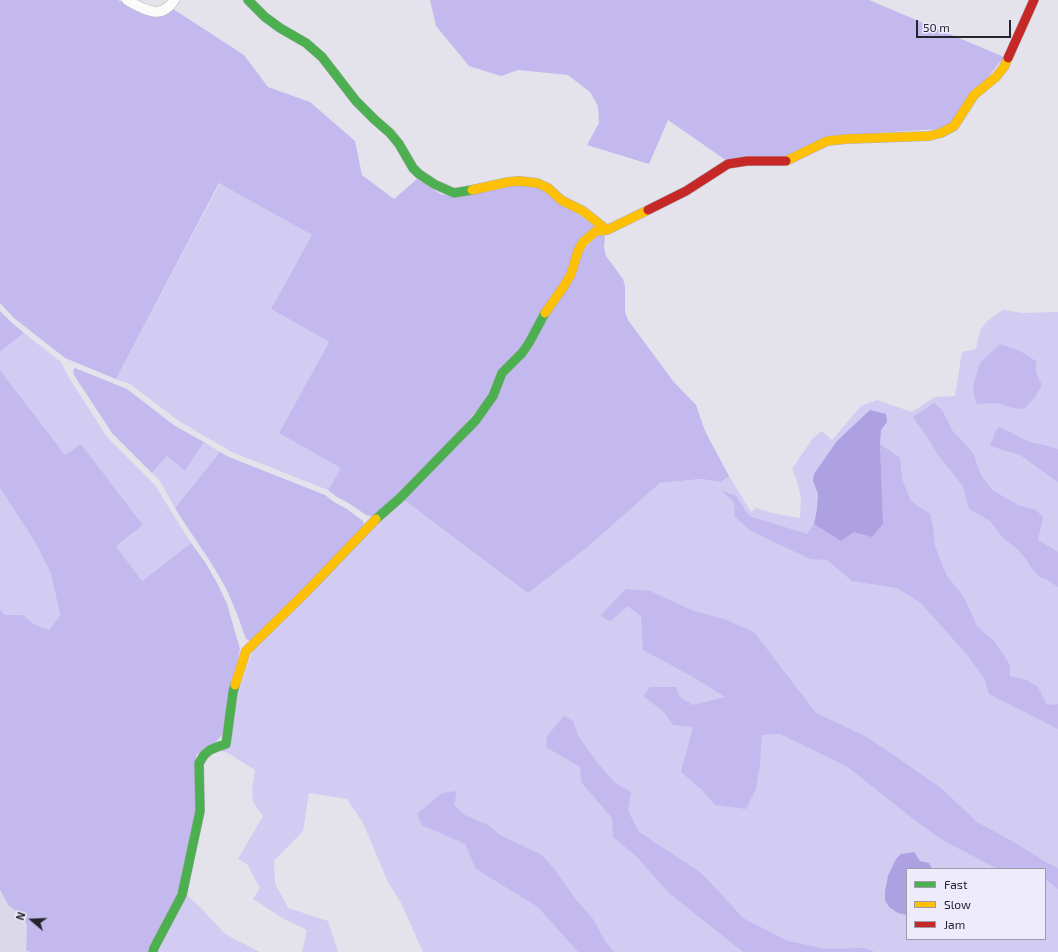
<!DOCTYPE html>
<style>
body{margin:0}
#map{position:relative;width:1058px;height:952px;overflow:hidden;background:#e4e2ea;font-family:"Exo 2",sans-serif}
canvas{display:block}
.legend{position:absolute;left:906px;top:868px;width:140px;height:72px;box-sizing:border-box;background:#eeecfc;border:1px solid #9e9ca8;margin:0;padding:5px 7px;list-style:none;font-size:12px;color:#25242a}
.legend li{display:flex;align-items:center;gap:8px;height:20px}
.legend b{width:20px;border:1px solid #9e9ca8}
.north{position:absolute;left:12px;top:900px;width:40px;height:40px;-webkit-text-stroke:3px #eeecfc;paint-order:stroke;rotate:289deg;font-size:11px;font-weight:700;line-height:16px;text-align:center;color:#25242a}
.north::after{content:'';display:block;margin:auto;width:14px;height:18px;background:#25242a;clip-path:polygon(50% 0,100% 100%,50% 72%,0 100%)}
.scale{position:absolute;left:916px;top:20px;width:95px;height:18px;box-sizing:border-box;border:2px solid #25242a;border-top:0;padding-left:5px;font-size:12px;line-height:14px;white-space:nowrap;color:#25242a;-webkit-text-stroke:3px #eeecfc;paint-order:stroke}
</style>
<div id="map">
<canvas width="1058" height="952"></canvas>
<ul class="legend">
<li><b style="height:5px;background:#4caf50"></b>Fast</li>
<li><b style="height:5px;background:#ffc107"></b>Slow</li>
<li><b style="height:5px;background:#c62828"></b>Jam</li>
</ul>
<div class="north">N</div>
<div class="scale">50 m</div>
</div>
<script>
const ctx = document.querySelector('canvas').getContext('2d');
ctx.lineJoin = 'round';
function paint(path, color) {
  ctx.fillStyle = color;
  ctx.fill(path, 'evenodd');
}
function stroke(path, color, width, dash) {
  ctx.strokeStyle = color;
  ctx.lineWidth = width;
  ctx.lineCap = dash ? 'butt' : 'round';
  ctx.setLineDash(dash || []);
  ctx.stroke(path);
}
paint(new Path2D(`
 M0 890 9 906 21 915 27 925 26 950 30 952H0Z`), '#dbd9e9');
paint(new Path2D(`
 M220 183 312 235 271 309 329 342 279 433 342 468 328 490 232 452 179 421 130 384 116 379Z
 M1003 310 1023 313 1058 312V952H423L401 903 388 882 363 823 347 799 309 793 303 831 274 861 275 883 288 908 328 921 338 952H302L307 930 284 919 253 899 260 888 247 864 238 859 263 816 253 802 252 790 255 770 228 753 220 751 238 693 253 650 403 499 590 545 660 483 701 479 721 482 729 476 751 512 756 508 772 513 800 518 801 498 797 481 792 469 813 438 822 431 832 440 861 406 877 400 912 412 935 397 955 396 962 352 976 349 980 331 987 321ZM907 869H1045V939H907Z
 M24 333 61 362 69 378 107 437 155 485 179 524 191 543 142 581 116 546 143 525 81 444 65 456 0 370V352Z
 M204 442 220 452 175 508 160 481 152 473 167 456 185 471Z
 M0 488 35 542 51 574 60 615 49 630 34 624 23 615H5L0 609Z
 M186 894 201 908 225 934 260 952H158Z`), '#d2cbf2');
paint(new Path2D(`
 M0 0H118L141 12 173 9 244 55 268 87 310 102 355 141 362 175 394 199 417 179 442 195 518 185 544 189 595 227 526 341 473 418 374 517 366 515 350 504 337 497 328 490 341 468 279 433 329 342 271 309 312 235 219 183 116 379 65 358 14 318 0 303Z
 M430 0H869L1004 57 952 123 939 129 845 135 785 157 727 161 668 120 649 164 587 145 599 123 598 106 590 92 568 75 518 70 501 76 469 66 436 26Z
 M600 233 605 236 604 247 606 256 623 279 625 286V312L628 320 673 381 696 405 705 431 729 476 721 482 701 479 660 483 590 545 528 593 403 499 506 375 581 252Z
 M0 311 11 322 24 333 0 352Z
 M1000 344 1020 351 1036 361V373L1042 385 1035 397 1024 409 1013 408 997 403 976 404 973 386 980 363Z
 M75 368 127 389 175 426 204 442 185 471 167 456 152 473 112 433 74 375 73 371Z
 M0 370 65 455 81 444 143 525 116 546 142 581 191 543 205 562 218 585 227 604 240 649 222 735 215 743 196 755 197 811 180 890 149 952H30L26 950 27 925 21 915 9 906 0 890V609L5 615H23L34 624 49 630 60 615 51 574 35 542 0 488Z
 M934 403 942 410 952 430 973 453 981 475 992 490 1020 506 1036 510 1043 517 1038 540 1058 552V587L1046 579 1040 577 1032 569 1026 559 1017 549 1003 538 990 521 969 509 963 486 938 455 926 435 913 417Z
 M1000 427 1029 442 1044 445 1058 449V482L1020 455 990 446 997 428Z
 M880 444 900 458 902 479 911 501 930 514 933 526 935 546 946 574 965 599 977 626 994 641 1010 665V676L1027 680 1038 687 1047 705 1058 704V729L989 694 984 678 968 656 921 603 897 588 852 581 827 560 810 559 751 531 734 516 735 503 722 491 736 496 749 516 807 534 814 524 841 541 854 532 883 524Z
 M220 452 229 457 325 495 334 502 347 509 363 521 364 528 252 642 246 639C239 619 232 599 222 581 208 556 190 533 175 508Z
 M626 589 650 591 694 611 724 619 754 632 816 713 865 736 895 756 941 788 977 822 1014 842 1049 864 1058 868V889L1045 879V869H1002L994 867 944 841 912 818 848 767 780 734 762 735 760 764 756 789 746 809 715 805 701 789 681 772 693 727 673 725 663 711 643 696 650 687H676L680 697 693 705 725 697 693 677 643 650 641 616 627 606 611 621 600 616Z
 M564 716 573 721 579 737 597 762 615 783 631 792 628 811 639 832 700 872 721 894 743 918 788 941 826 949 864 948 875 952H743L669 893 636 856 613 837 612 818 581 782 580 767 546 747 547 736Z
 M457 791 454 805 465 815 488 825 500 835 542 855 554 869 576 900 593 919 605 941 614 952H578L538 907 476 869 465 844 422 825 417 814 442 793Z`), '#c4b9ee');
paint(new Path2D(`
 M870 410 886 414 887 422 881 430 880 444 883 524 872 537 854 532 841 541 814 524 817 509 818 494 813 481 814 474 837 441Z
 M914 852 920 861 929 863 932 869H907V915L898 913 889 907 885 900V891L888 876 896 859 901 854Z`), '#aea1e2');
const street = new Path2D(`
 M127 0C143 9 161 21 174 0`);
const fast = new Path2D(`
 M248 0 265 17 280 28 306 43 322 57 356 101 375 120 390 133 399 144 413 168 419 174 434 184 454 193 472 190
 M376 519 400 498 476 420 493 396 502 373 522 353 529 343 545 313
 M153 952 154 948 182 895 200 811 199 763 204 755 210 750 217 747 226 744 233 692 235 685`);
const slow = new Path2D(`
 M786 161 827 141 846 139 929 136 941 133 954 126 974 95 996 77 1004 67 1008 58
 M472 190 508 182 519 181 537 183 548 188 561 200 583 211 607 230
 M545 313 564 286 571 274 578 251 583 242 596 231 607 230 648 210
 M235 685 246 651 307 591 376 519`);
const jam = new Path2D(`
 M1008 58 1034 0
 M648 210 686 191 728 164 747 161H786`);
stroke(street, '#afaeb4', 11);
stroke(fast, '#afaeb4', 10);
stroke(slow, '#afaeb4', 10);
stroke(jam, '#afaeb4', 10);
stroke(street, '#fbfbfc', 10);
stroke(fast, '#4caf50', 9);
stroke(slow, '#ffc107', 9);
stroke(jam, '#c62828', 9);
</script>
